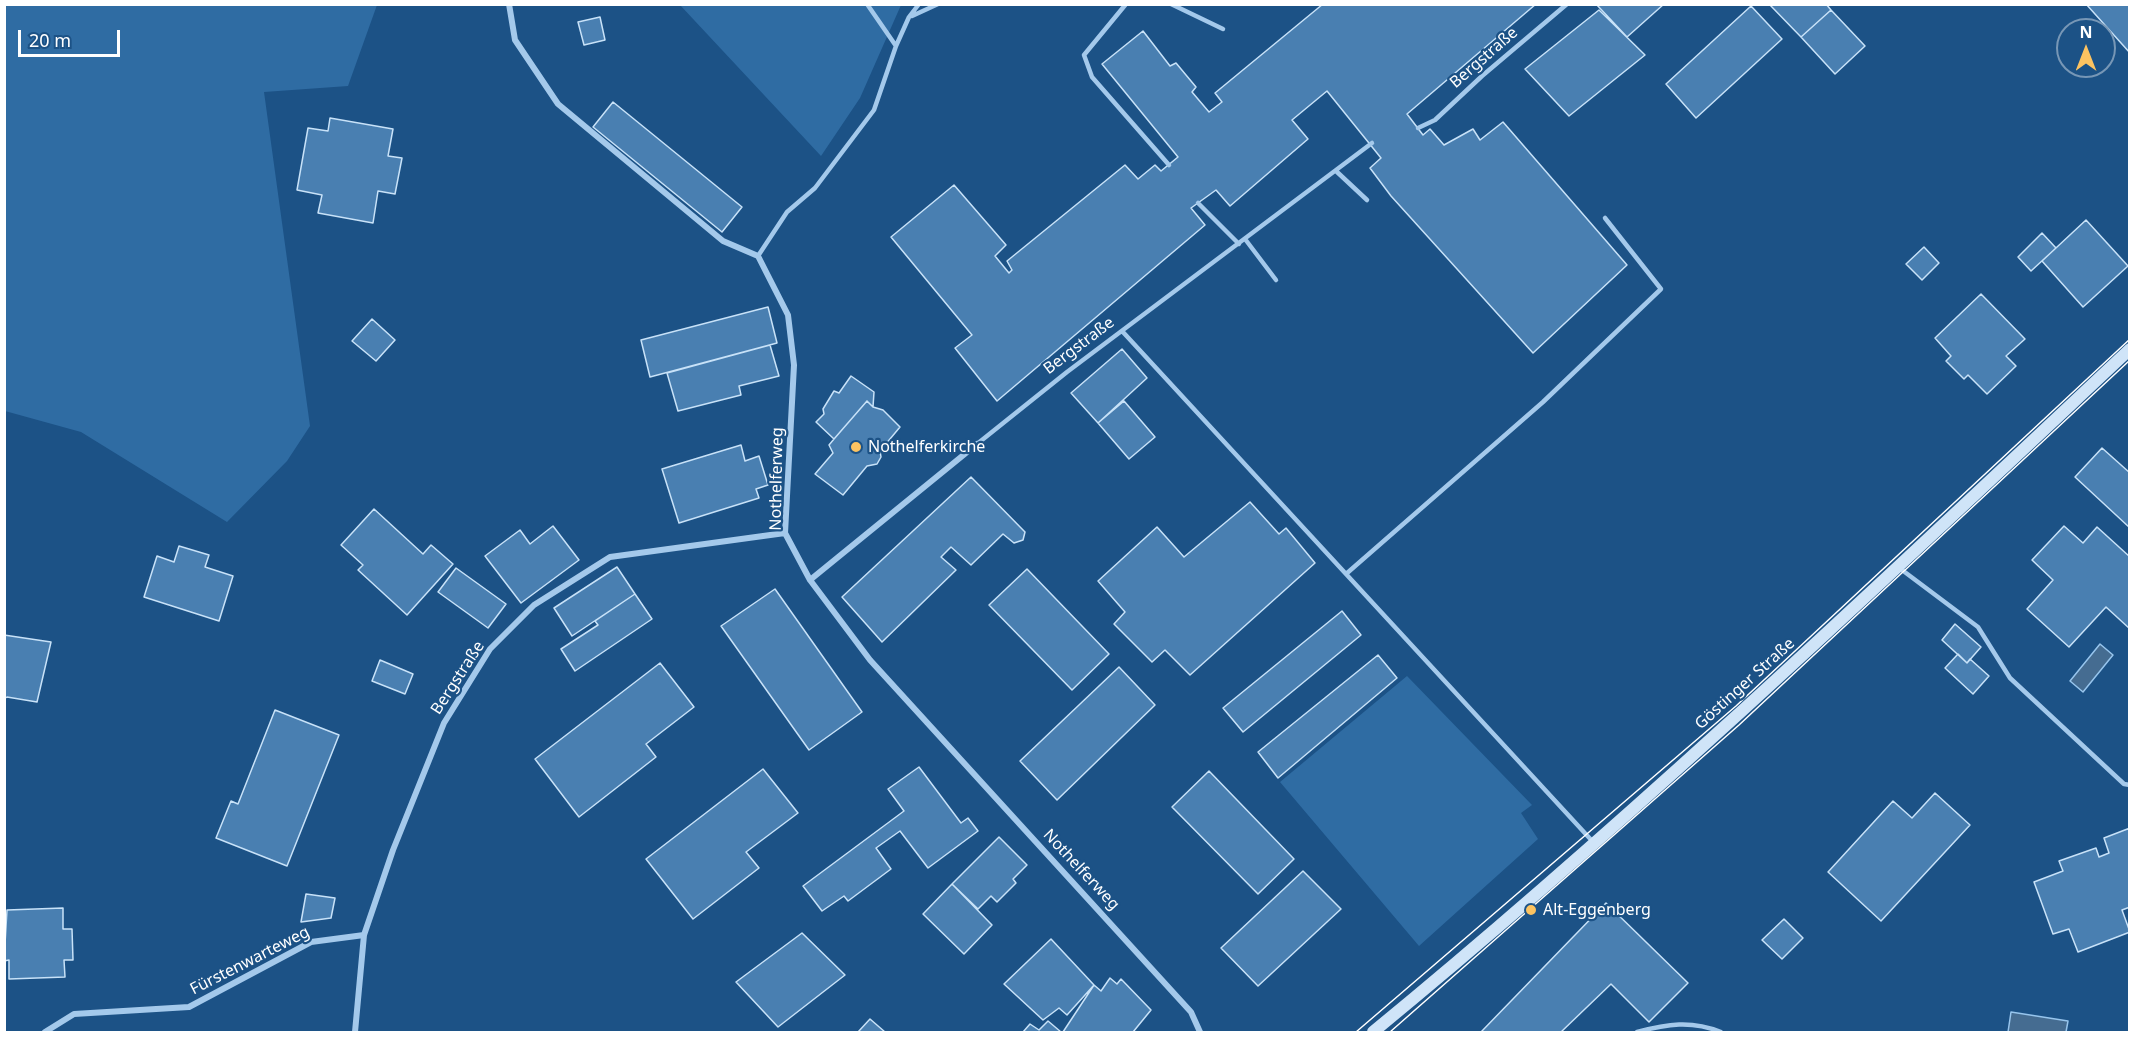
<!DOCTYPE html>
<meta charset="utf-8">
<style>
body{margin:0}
#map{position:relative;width:2134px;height:1037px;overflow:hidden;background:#1c5286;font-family:"Noto Sans",sans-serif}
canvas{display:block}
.frame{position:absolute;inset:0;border:6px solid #fff;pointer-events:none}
.north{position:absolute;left:2056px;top:18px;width:60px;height:60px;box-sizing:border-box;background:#1c5286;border:2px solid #7797b6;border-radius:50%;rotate:0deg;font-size:16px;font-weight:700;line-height:24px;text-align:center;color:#fff}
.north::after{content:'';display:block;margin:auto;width:21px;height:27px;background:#fcc361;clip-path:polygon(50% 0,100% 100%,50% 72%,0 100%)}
.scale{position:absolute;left:18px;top:30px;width:102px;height:27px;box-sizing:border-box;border:3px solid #fff;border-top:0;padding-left:8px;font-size:18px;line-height:21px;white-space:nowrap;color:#fff;-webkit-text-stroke:4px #1c5286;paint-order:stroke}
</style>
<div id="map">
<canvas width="2134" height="1037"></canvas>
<div class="frame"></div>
<div class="north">N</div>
<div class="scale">20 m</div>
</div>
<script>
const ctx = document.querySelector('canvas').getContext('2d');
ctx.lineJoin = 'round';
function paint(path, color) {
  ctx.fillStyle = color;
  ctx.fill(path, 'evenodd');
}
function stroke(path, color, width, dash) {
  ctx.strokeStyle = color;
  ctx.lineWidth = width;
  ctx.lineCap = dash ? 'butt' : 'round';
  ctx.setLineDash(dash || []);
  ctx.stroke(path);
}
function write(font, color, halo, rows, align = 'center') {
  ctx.font = font + ' "Noto Sans",sans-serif';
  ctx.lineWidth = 4.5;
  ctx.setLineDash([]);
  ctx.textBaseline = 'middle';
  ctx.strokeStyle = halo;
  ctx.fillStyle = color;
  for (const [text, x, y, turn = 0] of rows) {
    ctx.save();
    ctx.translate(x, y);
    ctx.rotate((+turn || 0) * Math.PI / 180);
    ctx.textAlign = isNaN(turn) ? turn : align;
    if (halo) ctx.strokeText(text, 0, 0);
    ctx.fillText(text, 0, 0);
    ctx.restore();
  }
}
paint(new Path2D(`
 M4 5H377L348 86 264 92 310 426 287 461 227 522 81 432 5 411Z
 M680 5H901L860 98 821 156Z
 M1407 676 1532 805 1521 813 1538 839 1419 946 1280 782Z`), '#2f6ca3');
const water = new Path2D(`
 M2100 644 2113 655 2083 692 2070 681Z
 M2011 1012 2068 1021 2066 1032H2008Z`);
paint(water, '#456c91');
stroke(water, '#97c5ed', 1.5);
const building = new Path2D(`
 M1323 4H1536L1407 114 1423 135 1430 129 1444 145 1473 129 1480 140 1503 122 1627 265 1533 353 1391 196 1370 168 1381 158 1327 91 1292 120 1308 139 1230 206 1216 190 1191 208 1205 225 997 401 955 348 972 335 891 237 954 185 1006 245 995 256 1009 273 1012 270 1007 261 1125 165 1138 179 1155 165 1161 171 1178 157 1102 64 1143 31 1170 66 1176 63 1196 87 1192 92 1209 112 1222 102 1215 93Z
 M1596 4H1664L1627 37Z
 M1769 4H1826L1831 10 1801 37Z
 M2086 4H2130V53Z
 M1751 6 1782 39 1696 118 1666 84Z
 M1599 10 1645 55 1569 116 1525 69Z
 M1831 10 1865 46 1835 74 1801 37Z
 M600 17 605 40 584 45 578 22Z
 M613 102 742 207 722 232 593 127Z
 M330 118 393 129 388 156 402 158 395 194 378 191 373 223 318 213 322 195 297 190 308 128 328 131Z
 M2086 220 2128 266 2083 307 2042 261Z
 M2042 233 2056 248 2031 271 2018 257Z
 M1924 247 1939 263 1922 280 1906 264Z
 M1981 294 2025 339 2006 356 2016 366 1987 394 1968 375 1964 379 1946 361 1951 356 1935 338Z
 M768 307 777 343 650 377 641 340Z
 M372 319 395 340 376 361 352 341Z
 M770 345 779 376 739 386 741 395 678 411 667 373Z
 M1122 349 1147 378 1098 423 1071 393Z
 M851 376 874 392 873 407 867 401 834 439 816 422 824 414 823 409 834 391 839 393Z
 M867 401 873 407 883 410 900 427 880 451 881 457 877 464 867 466 843 495 815 474 833 453 829 445 834 439Z
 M1124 401 1155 437 1129 459 1098 423Z
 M741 445 745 461 759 456 768 485 756 489 759 498 679 523 662 469Z
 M2102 448 2130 473V528L2075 477Z
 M971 477 1025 532 1023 540 1014 543 1003 534 971 565 951 547 941 557 956 570 882 642 842 597Z
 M1250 502 1279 534 1286 528 1315 563 1190 675 1165 650 1152 662 1114 624 1125 612 1098 581 1157 527 1184 557Z
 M374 509 423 554 431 545 453 564 407 615 358 570 363 565 341 545Z
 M553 526 579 560 521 603 485 556 520 530 530 544Z
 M2064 526 2083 543 2097 527 2130 557V629L2106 607 2069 647 2027 609 2053 580 2032 560Z
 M179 546 209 555 205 567 233 576 219 621 144 597 157 556 174 562Z
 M617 567 635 594 572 636 554 608Z
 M456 568 506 604 488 628 438 592Z
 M1027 569 1109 654 1072 690 989 605Z
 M775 589 862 712 809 750 721 626Z
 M635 594 652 619 575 671 561 649 598 625 595 621Z
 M1342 611 1361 635 1243 732 1223 708Z
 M1955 624 1981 647 1967 663 1942 640Z
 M4 635 51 642 37 702 7 697 4 699Z
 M1958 654 1967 663 1970 659 1989 676 1973 694 1945 668Z
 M1378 655 1397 678 1278 778 1258 752Z
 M380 660 413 674 405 694 372 681Z
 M660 663 694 707 646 744 656 757 579 817 535 759Z
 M1119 667 1155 705 1057 800 1020 761Z
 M275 710 339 735 287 866 216 838 231 801 238 804Z
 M919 767 961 823 968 818 978 831 928 868 900 831 876 848 891 869 848 901 844 896 822 911 803 886 904 811 888 789Z
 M763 769 798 813 746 852 759 868 693 919 646 859Z
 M1209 771 1294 859 1258 894 1172 807Z
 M1935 793 1970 825 1881 921 1828 872 1893 801 1912 818Z
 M2130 828V907L2122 910 2130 932 2078 952 2069 929 2053 934 2034 882 2063 871 2059 861 2096 848 2099 857 2109 853 2104 838Z
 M999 837 1027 865 1013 879 1016 883 997 902 991 896 978 909 952 884Z
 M1303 871 1341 909 1258 986 1221 948Z
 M952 884 992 925 964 954 923 914Z
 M306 894 335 898 331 918 301 922Z
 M1606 903 1688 983 1649 1022 1611 984 1561 1032H1481Z
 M63 908V929H72L73 960H64L65 977 9 979V960L4 961 7 910Z
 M1784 919 1803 938 1782 959 1762 940Z
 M802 933 845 975 778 1027 736 982Z
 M1051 939 1094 985 1067 1015 1059 1008 1043 1020 1004 984Z
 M1110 978 1117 984 1121 979 1151 1010 1133 1032H1063L1094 985 1101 991Z
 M870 1019 885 1032H858Z
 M1048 1021 1061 1032H1023L1030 1024 1039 1030Z`);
paint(building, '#497fb1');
stroke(building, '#c8e2f8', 1.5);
stroke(new Path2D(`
 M867 4 896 46
 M1126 4 1084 55 1092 77 1169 165
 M1171 4 1223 29
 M912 16 938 4
 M1418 128 1435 120 1482 76 1567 4
 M1336 171 1367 200
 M1198 203 1239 244
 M1245 239 1276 280
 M758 256 787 212 815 188 874 110 896 46 909 17 919 4
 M1122 331 1594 843
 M977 444 1067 372 1372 143
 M1898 567 1978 627 2010 678 2124 784 2130 785
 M1346 574 1543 402 1661 289 1605 218
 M1637 1032C1667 1024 1691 1020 1721 1032`), '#a4c9eb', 4.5);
stroke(new Path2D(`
 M509 4 515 40 558 104 723 241 758 256 788 315 794 365 785 533 810 580 870 660 1191 1012 1200 1032
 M810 580 977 444
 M45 1032 74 1014 189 1007 311 942 364 935
 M355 1032 364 935 393 850 444 723 490 649 534 605 610 557 785 533`), '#a4c9eb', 6);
stroke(new Path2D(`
 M1373 1032C1635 817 1882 582 2130 349`), '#cfe4f8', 12);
stroke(new Path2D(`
 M1356 1032 1736 706 2130 339
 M1390 1032 1739 725 2130 360`), '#fff', 1.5);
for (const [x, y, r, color] of [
 [856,447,6,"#fcc361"],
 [1531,910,6,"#fcc361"]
]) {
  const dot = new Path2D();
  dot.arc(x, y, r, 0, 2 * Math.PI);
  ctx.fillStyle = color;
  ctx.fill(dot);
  stroke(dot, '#1c5286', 2);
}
write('16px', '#fff', '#1c5286', [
 ["Bergstraße",1484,58,-41],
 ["Bergstraße",1079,346,-37],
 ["Nothelferweg",777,479,-89],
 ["Bergstraße",458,678,-57],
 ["Göstinger Straße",1745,684,-42],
 ["Nothelferweg",1081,870,47],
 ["Fürstenwarteweg",250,961,-27]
]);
write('16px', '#fff', '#1c5286', [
 ["Nothelferkirche",868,447],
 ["Alt-Eggenberg",1543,910]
], 'left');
</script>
